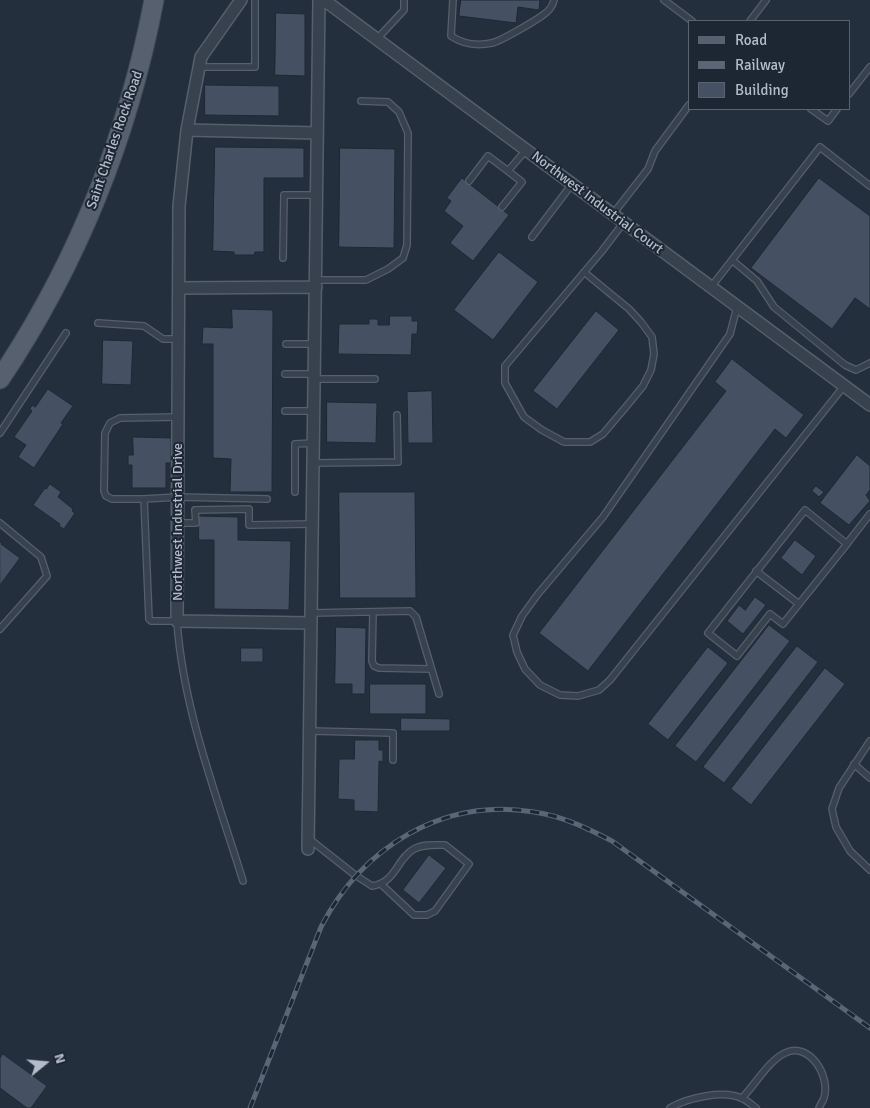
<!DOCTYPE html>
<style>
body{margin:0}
#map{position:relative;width:870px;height:1108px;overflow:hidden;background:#242f3e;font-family:Signika,sans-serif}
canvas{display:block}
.legend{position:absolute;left:688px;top:20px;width:162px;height:90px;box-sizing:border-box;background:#1d2633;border:1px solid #59626f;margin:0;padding:6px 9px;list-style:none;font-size:15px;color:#b4bcc9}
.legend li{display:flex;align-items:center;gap:10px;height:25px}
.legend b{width:25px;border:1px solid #59626f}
.north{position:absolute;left:20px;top:1038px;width:50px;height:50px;-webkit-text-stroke:4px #1d2633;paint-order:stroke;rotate:73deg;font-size:14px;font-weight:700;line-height:20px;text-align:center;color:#b4bcc9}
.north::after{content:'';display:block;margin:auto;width:18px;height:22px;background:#b4bcc9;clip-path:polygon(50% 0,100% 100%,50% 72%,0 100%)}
</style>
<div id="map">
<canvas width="870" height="1108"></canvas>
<ul class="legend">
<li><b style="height:6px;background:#56606e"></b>Road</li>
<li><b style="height:6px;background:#5a6575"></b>Railway</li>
<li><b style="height:14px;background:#455162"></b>Building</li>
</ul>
<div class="north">N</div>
</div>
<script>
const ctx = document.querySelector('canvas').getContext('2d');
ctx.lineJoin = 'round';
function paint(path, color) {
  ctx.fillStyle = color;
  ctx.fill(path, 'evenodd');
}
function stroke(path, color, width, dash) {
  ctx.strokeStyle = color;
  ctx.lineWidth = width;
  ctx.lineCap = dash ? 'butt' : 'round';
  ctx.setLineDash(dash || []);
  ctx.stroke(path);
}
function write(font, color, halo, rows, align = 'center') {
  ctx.font = font + ' Signika,sans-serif';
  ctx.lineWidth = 4;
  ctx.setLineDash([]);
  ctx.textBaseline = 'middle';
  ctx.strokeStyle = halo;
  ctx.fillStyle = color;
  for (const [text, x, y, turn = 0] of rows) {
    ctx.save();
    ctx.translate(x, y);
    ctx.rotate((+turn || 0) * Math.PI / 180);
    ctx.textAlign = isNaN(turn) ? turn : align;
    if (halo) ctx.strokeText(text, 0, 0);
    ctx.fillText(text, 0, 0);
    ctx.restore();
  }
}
const building = new Path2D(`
 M461 0H540L539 10 518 7 516 23 459 16Z
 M276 13 305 14V76L275 75Z
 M205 85 279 86V116L205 115Z
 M215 147 304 148V178H264V252H255L254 255H234V252L213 251Z
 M340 148 395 149 394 248 339 247Z
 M462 178 509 215 473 261 450 243 463 226 444 211 451 201 447 198Z
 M819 178 870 216V309L855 298 832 329 751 268Z
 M499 252 538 282 493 340 454 310Z
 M232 309 273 310 272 492H230L231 459 213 458V344H202L203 327 232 328Z
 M596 311 619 330 557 409 533 391Z
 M390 316H412V321H418L417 334H412L411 355 338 354 339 324H369V319H378V325H389Z
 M103 340 133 341 131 385 102 384Z
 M732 359 804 415 786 438 775 429 588 671 539 633 726 391 715 382Z
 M48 389 73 406 61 423 63 424 34 468 18 457 26 445 14 437 32 411 30 409 32 405 35 407Z
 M432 391 433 443H408L407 392Z
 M327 402 377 403 376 443 327 442Z
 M133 437 171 438V463H166V488H132V465H128V455H133Z
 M857 455 870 466V490L866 495 870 501 849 525 820 503Z
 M50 484 61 492 58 497 73 509 72 511 75 513 64 529 59 526 60 524 33 505 45 488 46 489Z
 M816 486 824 492 819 497 812 491Z
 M339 492H415L416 598H340Z
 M199 516 238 517V540L291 541 289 610 214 609V540H199Z
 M795 540 816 556 802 575 781 558Z
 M0 542 2 543 1 544 20 558 0 585Z
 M755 597 766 605 743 634 727 621 739 605 745 610Z
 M769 625 790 641 696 762 675 746Z
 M336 627 366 628 365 694H352V684H335Z
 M797 646 818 662 724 783 703 767Z
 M708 647 728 663 668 740 648 724Z
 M241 648H263V662H241Z
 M825 668 845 684 751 805 731 789Z
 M370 684H426V714H370Z
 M401 718 450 719V731H401Z
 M355 740H379V750H383V762L379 761 378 812 354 811V800L338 799 339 759H354Z
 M429 855 446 868 419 903 403 890Z
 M3 1054 47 1086 31 1108H27L0 1088V1058Z`);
paint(building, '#455162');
stroke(building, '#1f2835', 1);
const lane = new Path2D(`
 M453 0 451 36C464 45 477 46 492 43 501 41 535 21 543 15 548 12 553 6 554 0
 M664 0 692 21
 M750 21 766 0
 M377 39 404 10V0
 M199 67H255V0
 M849 94 870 67
 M811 109 828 121 837 109
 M469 181 488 156 508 171
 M502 207 522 182 508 171 526 150
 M613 214 648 169 655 151 689 105
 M532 237 572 184
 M283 258 284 195H317
 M732 260 757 281 774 307 845 365 856 370 870 363
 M584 272 629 309 641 322 652 337 654 354 651 370 643 386 625 408 603 434 590 442H564L542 430 524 417 505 383V366L602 251 624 222
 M316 280H366L388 269 403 258 407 245 408 133 399 112 388 102 361 101
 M711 287 820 147 870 186
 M737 307 730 334 603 517 538 594 522 616 513 635 517 652 525 669 540 685 560 695 578 696 599 690 610 680 844 386
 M98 323 144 326 163 339H179
 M286 344H315
 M285 374H315
 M314 379H375
 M285 411H314
 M178 417 120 418 110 423 105 433 104 491 106 496 112 499H144L149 619 151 621H177C183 710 217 796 243 881
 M0 433 66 333
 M313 463 398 462 397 415
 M295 492V444L314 443
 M144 499 178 497 267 499
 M0 523 41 557 47 576 0 629
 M178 523H196L195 510 249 509V525L313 524
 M847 544 805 510 708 633 737 656 770 614 783 624 847 544 849 541 870 514
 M756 571 799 604
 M373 612 372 661 374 666 379 668 431 669
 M311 613 410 611 416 617 439 694
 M310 731 393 733V760
 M870 741 839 788 832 809 836 827 850 851 870 870
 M854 764 870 778
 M308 838 355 875 372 886C397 882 396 859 414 849 423 844 435 845 445 845L469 864 435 911 427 915H414L382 885
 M742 1098C756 1084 767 1062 785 1053 809 1041 831 1076 824 1098 823 1101 820 1105 819 1108
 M670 1108C687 1098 725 1089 743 1099 748 1101 752 1105 756 1108`);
const street = new Path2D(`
 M241 0 201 57 187 130 179 206 177 621 311 623
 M324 0 870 405
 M187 130 317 133
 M179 288 316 287
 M308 849 319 0`);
const primary = new Path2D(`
 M0 379C77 264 128 136 154 0`);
stroke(lane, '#565f6c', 8);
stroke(street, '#565f6c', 14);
stroke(primary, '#414a57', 21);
stroke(lane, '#38414e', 5.5);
stroke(street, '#38414e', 11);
stroke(primary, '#56606e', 19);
const rail = new Path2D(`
 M250 1108 321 927C362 847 443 797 534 812 562 816 587 828 612 841L870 1028`);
stroke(rail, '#5a6575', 5);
stroke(rail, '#1d2633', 3, [9]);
write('14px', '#b4bcc9', '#1d2633', [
 ["Saint Charles Rock Road",115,140,-71],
 ["Northwest Industrial Court",597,203,37],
 ["Northwest Industrial Drive",178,522,-90]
]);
</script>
